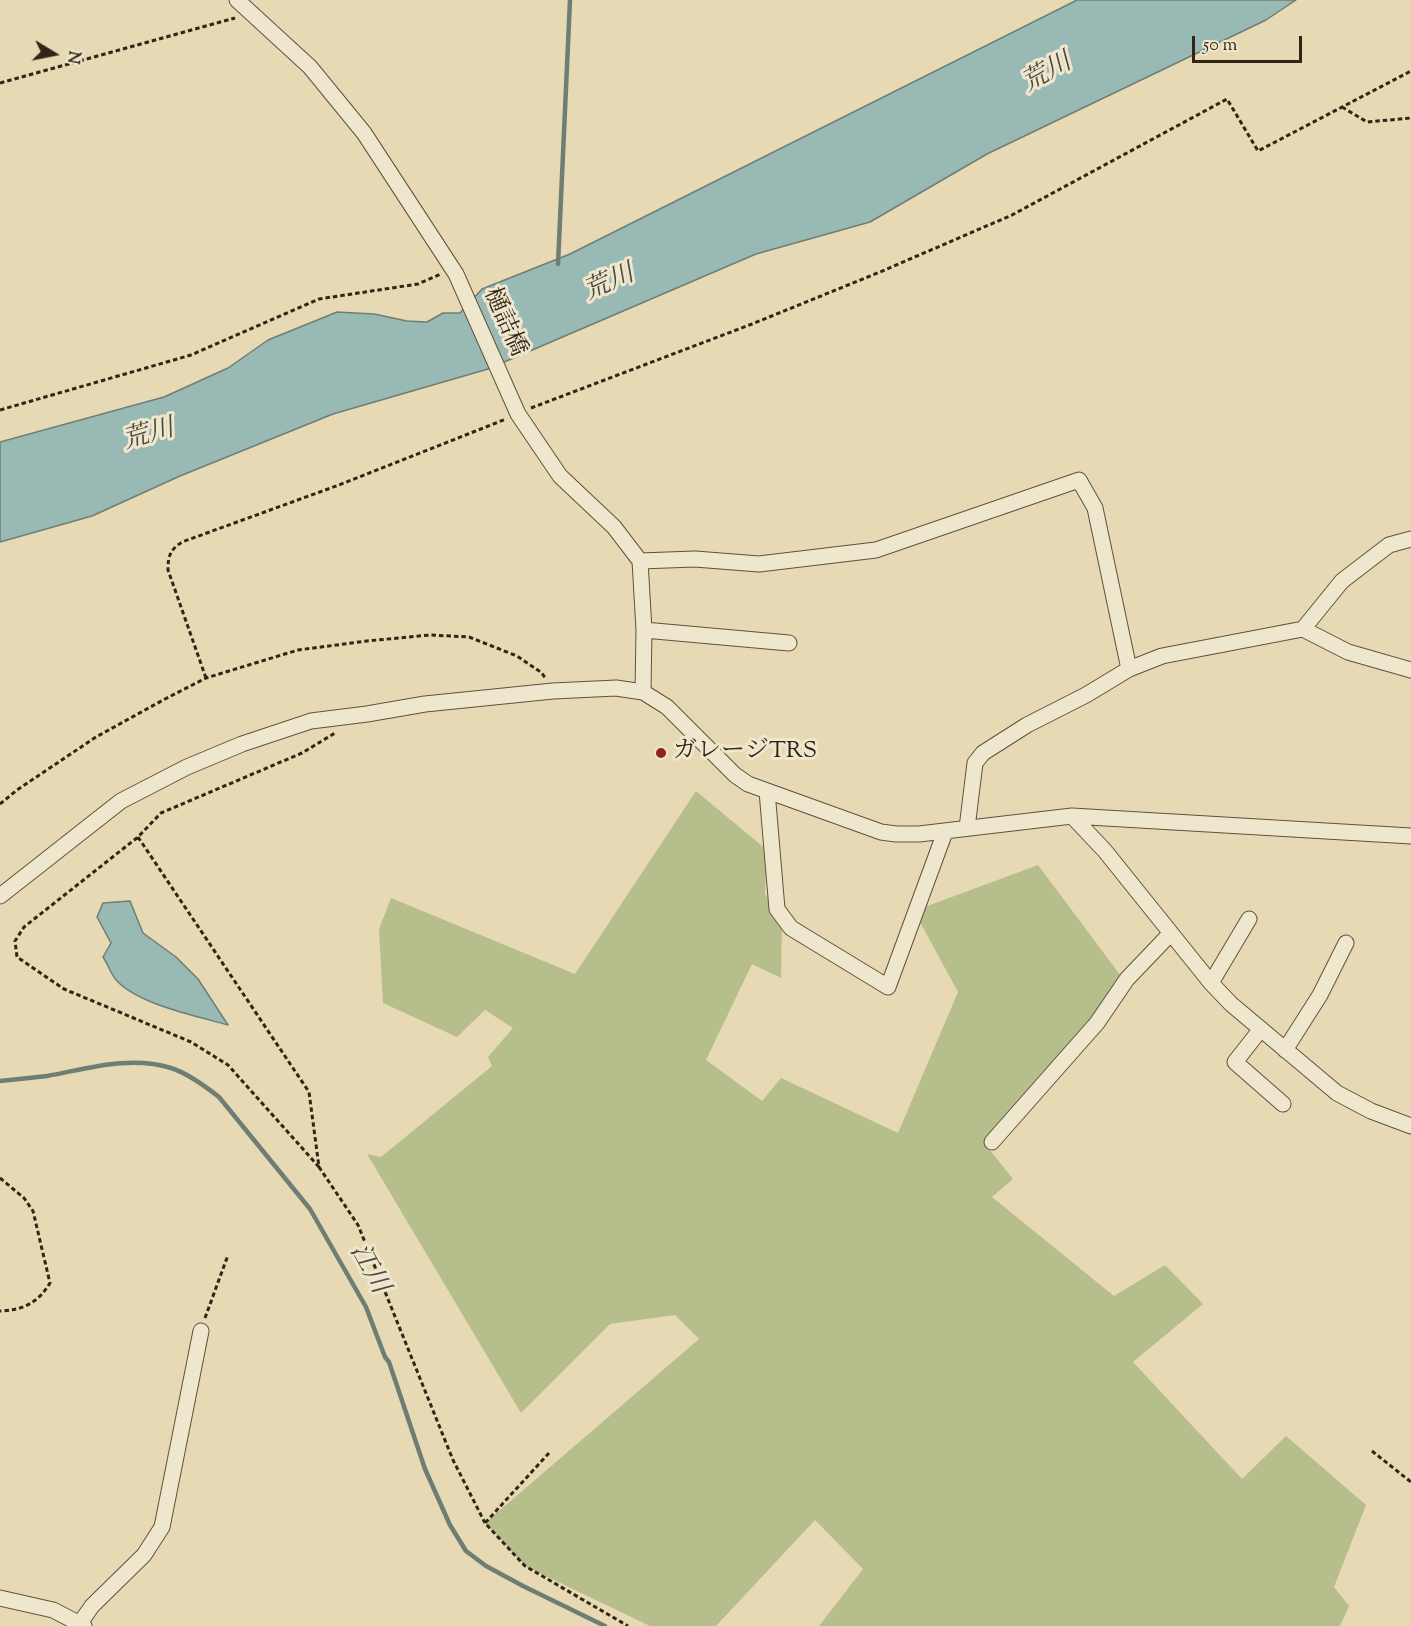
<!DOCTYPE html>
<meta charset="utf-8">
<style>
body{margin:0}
#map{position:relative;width:1411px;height:1626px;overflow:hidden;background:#e7d9b3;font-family:"Sorts Mill Goudy",serif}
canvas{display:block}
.north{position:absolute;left:24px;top:24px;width:60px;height:60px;-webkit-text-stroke:4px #efe6ce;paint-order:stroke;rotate:100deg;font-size:16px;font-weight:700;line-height:24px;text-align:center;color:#322516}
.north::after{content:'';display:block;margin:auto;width:21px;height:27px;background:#322516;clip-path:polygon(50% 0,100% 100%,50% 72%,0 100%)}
.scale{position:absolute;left:1192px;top:36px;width:110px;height:27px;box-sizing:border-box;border:3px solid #322516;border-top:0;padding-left:8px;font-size:18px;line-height:21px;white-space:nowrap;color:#322516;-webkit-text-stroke:4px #efe6ce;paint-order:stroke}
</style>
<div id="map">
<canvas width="1411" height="1626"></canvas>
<div class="north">N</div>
<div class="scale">50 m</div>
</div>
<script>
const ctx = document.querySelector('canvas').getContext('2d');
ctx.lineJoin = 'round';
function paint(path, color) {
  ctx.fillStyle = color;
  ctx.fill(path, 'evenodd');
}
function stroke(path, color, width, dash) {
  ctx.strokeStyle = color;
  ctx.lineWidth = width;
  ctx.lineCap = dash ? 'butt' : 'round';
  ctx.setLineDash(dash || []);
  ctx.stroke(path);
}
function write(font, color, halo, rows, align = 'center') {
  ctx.font = font + ' "Sorts Mill Goudy","Noto Serif JP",serif';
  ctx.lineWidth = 6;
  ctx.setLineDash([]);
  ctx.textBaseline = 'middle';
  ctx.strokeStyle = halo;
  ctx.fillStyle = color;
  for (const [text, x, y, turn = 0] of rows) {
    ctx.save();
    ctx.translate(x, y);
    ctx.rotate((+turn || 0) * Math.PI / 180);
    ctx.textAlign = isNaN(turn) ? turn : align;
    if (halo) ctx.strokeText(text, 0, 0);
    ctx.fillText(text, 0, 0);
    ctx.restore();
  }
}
paint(new Path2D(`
 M696 791 767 850 765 894 782 920 781 978 752 964 706 1060 762 1101 781 1078 898 1133 958 992 914 911 1038 865 1124 980 985 1144 1013 1179 992 1197 1114 1296 1165 1265 1203 1304 1133 1362 1242 1479 1286 1436 1366 1505 1334 1587 1349 1606 1340 1626H819L863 1569 815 1520 716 1626H650L525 1566 485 1523 699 1339 675 1315 610 1324 521 1413 367 1154 381 1157 492 1066 488 1057 513 1028 485 1010 457 1037 383 1003 379 929 391 898 575 974Z`), '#b6bf8c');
const water = new Path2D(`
 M1077 0H1296L1266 20 987 154 870 222 756 254 488 369 333 414 180 476 92 516 0 542V442L164 397 228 368 268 340 337 312 374 314 407 321 427 322 443 313H460L482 289 570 254Z
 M130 901 143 933 176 957 198 979 228 1025C197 1016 140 1005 117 981 111 975 108 964 103 957L111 943 97 917 103 903Z`);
paint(water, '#98b9b4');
stroke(water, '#6f7e75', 1.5);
stroke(new Path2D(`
 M558 264 570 0
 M0 1081C15 1079 31 1078 47 1076 86 1069 130 1055 171 1068 187 1073 205 1086 219 1097L310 1209 366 1307 385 1357 389 1362 425 1469 450 1525 466 1551 486 1566 523 1586 605 1626`), '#6f7e75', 4.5);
const minor = new Path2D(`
 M237 0 310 67 364 133 456 274 518 414 560 476 614 527 640 561 644 630 643 692
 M640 561 695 559 759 564 876 550 1079 480 1095 508 1129 669
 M1303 629 1342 581 1389 545 1411 539
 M644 630 789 643
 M767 791 777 909 791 928 888 987 945 832
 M1072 816 1105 851 1211 983 1231 1004 1337 1093 1371 1111 1411 1126
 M967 828 975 763 983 753 1027 725 1086 695 1129 669 1162 656 1303 629 1348 652 1411 670
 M0 896 121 801 187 767 242 744 311 721 367 714 425 704 553 691 616 688 643 692 667 707 735 775 748 784 881 832 896 834H919L1072 816 1411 836
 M1211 983 1249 919
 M1261 1029 1235 1062 1283 1104
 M1285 1050 1320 995 1346 943
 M992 1142 1097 1023 1127 979 1171 933
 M0 1598 53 1610 84 1626
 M78 1626 92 1606 144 1555 162 1527 201 1331`);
stroke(minor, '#5f523d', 17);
stroke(new Path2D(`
 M0 83 235 18
 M1342 107 1367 122 1411 118
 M531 408 752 324 880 272 1012 215 1227 99 1258 151 1411 71
 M0 410 191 355 319 299 418 284 441 274
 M206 678 168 570C168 556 170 550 182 542L339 485 506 419
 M0 804 17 790 96 737 165 699 206 678 298 650 367 641 430 635 469 637 517 656 542 673 545 678
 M138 837 309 1092 319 1167 358 1225 453 1460 485 1523
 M319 1167 228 1065 191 1042 64 989 17 957 15 941 24 927 138 837 161 813 302 753 335 733
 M0 1178 24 1198 33 1211 50 1283C38 1303 23 1310 0 1311
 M205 1318 228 1255
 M1372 1451 1411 1482
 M549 1453 485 1523 525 1566 628 1626`), '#322516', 3, [4.5, 3]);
stroke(minor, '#efe6ce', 15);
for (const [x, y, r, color] of [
 [661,753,6,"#8f2418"]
]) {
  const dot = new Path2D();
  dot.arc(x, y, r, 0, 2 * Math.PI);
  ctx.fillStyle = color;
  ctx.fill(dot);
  stroke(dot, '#efe6ce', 2);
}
write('24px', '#322516', '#efe6ce', [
 ["樋詰橋",503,323,66]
]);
write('24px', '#322516', '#efe6ce', [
 ["ガレージTRS",673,753]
], 'left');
write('italic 26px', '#4c4a3e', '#efe6ce', [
 ["荒川",1048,75,-29],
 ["荒川",610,285,-24],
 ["荒川",149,437,-16],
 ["江川",367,1270,61]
]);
</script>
